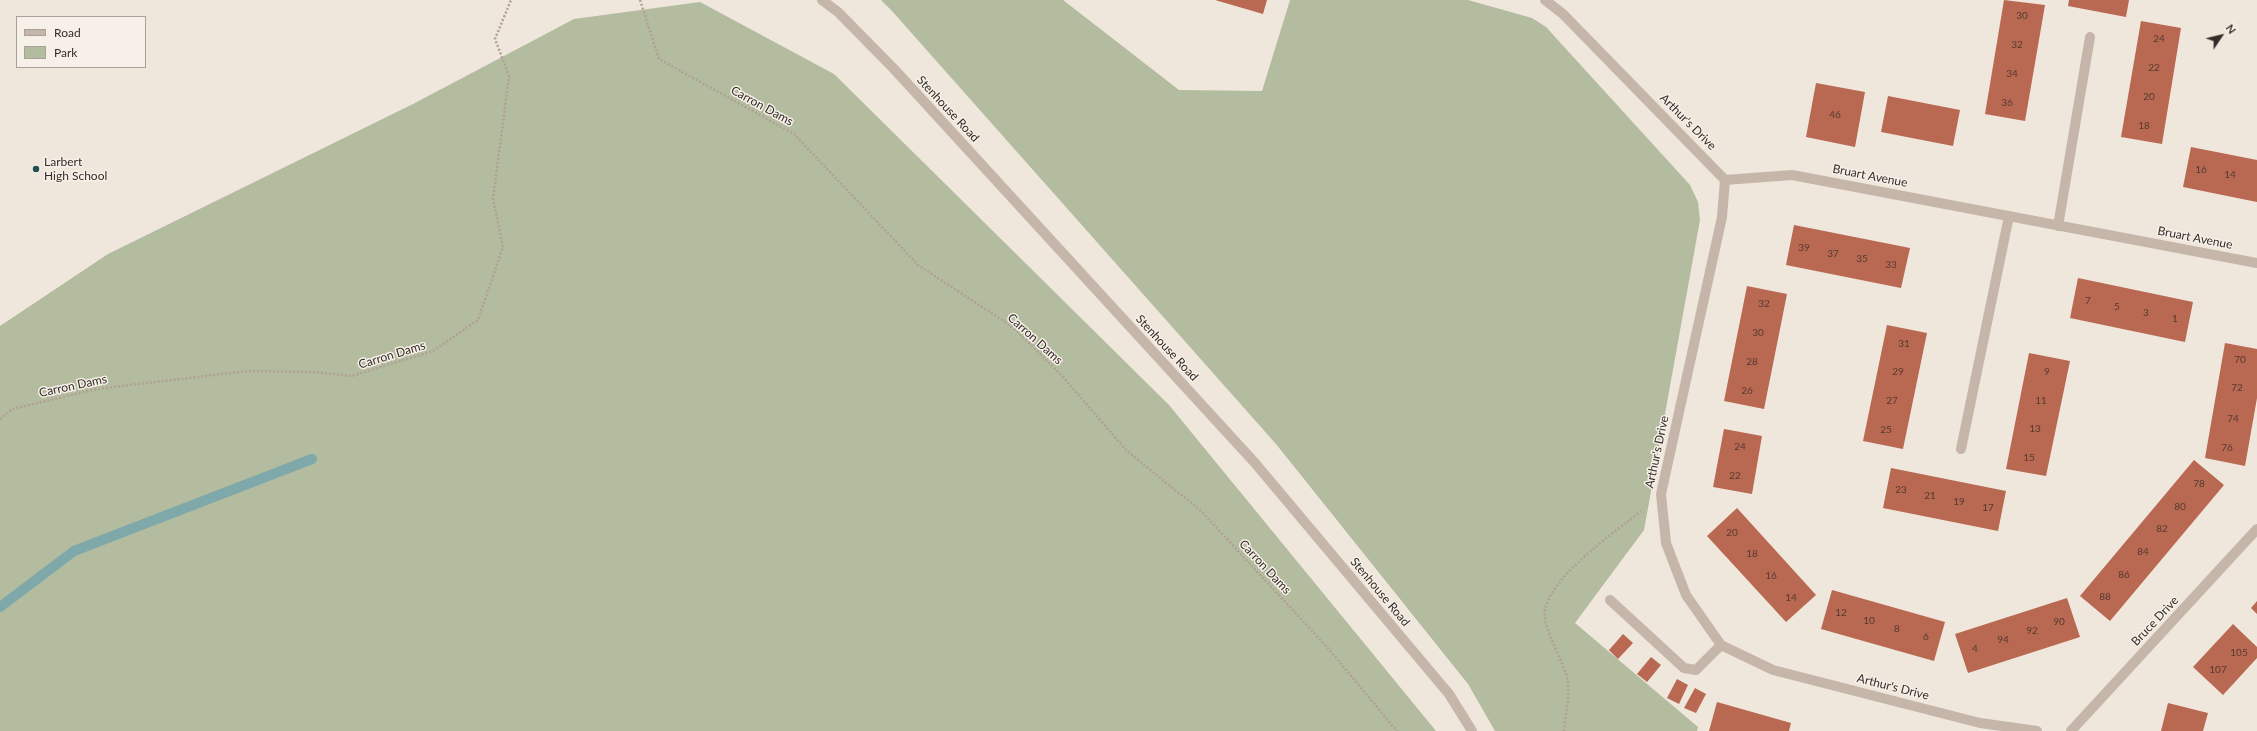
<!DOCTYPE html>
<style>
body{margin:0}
#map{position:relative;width:2257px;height:731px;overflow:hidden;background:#efe6dc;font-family:Lato,sans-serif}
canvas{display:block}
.legend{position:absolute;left:16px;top:16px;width:130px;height:52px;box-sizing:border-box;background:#f7f0e8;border:1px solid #a9a29b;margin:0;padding:5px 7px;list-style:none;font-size:12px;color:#342c28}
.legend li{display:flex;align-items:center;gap:8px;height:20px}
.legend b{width:20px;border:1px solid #a9a29b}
.north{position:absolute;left:2201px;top:16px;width:40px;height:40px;-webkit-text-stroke:3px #f7f0e8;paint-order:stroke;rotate:55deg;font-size:11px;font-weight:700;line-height:16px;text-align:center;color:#342c28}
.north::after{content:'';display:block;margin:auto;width:14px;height:18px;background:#342c28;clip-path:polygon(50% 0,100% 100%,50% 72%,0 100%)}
</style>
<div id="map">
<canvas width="2257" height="731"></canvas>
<ul class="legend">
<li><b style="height:5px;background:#c6b6aa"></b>Road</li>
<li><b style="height:11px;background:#b3bc9e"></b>Park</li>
</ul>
<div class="north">N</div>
</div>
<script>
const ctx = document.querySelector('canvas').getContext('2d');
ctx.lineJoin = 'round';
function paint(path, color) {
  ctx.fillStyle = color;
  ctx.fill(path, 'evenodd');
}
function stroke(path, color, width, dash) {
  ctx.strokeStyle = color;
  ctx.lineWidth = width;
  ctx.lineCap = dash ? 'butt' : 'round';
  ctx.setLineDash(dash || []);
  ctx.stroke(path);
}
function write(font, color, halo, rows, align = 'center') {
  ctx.font = font + ' Lato,sans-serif';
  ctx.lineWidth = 3;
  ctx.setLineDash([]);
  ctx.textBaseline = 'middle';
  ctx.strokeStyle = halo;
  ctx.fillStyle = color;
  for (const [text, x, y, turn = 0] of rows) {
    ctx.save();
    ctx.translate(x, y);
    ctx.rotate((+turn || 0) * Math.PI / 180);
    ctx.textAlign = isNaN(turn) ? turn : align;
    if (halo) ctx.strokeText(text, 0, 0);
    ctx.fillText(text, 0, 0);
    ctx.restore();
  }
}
paint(new Path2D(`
 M881 0H1063L1179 90 1262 91 1290 0H1468L1532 18 1546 27 1690 185 1698 202 1700 220 1644 530 1575 623 1698 727 1697 731H1495L1468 684 1276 444 892 11Z
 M700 2 834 74 1169 405 1436 731H0V326L108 254 413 104 574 19Z`), '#b3bc9e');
stroke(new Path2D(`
 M0 607 74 551 312 459`), '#7ea8a9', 10);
paint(new Path2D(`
 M1215 0H1267L1263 14Z
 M2004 0 2045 5 2025 121 1985 114Z
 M2069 0H2129L2126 17 2068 6Z
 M2141 21 2181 28 2162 144 2121 137Z
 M1816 83 1865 92 1855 147 1806 137Z
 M1888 96 1960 110 1953 146 1881 132Z
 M2191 147 2257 160V202L2183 187Z
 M1794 225 1910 248 1901 288 1786 265Z
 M2078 278 2193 302 2185 342 2070 318Z
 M1747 286 1787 294 1764 409 1724 401Z
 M1887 325 1927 333 1903 449 1863 441Z
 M2225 343 2257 349V398L2245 466 2205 458Z
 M2029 353 2070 361 2046 476 2006 469Z
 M1724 429 1762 436 1752 494 1713 487Z
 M2194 460 2224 485 2110 621 2080 596Z
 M1891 468 2006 491 1998 531 1883 508Z
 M1737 508 1816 595 1786 622 1707 536Z
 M1832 590 1945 622 1934 661 1821 629Z
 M2067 598 2080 637 1968 673 1955 634Z
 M2257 601V614L2251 608Z
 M2233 624 2257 647V658L2223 695 2193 667Z
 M1623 634 1633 643 1618 659 1609 650Z
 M1651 657 1661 665 1647 682 1637 674Z
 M1677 679 1688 685 1679 704 1667 698Z
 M1695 688 1706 694 1696 713 1684 708Z
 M1717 702 1791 723 1789 731H1709Z
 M2168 703 2208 713 2203 731H2161Z`), '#b96851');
stroke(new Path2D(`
 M640 0 659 59 794 134 918 265 1014 328 1063 377 1127 451 1200 510 1327 647 1397 731
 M0 419 12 409 97 389 247 371 313 372 352 376 433 351 478 320 503 247 493 199 509 76 495 39 511 0
 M1564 731C1565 717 1570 695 1568 682 1565 662 1542 630 1545 610 1551 576 1614 533 1641 511`), '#b1a094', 2.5, [2, 2]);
stroke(new Path2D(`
 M822 0 838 12 895 70 1255 463 1449 694 1472 731
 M1545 0 1563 14 1725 180 1722 217 1661 494 1666 543 1686 595 1721 645 1773 670 1980 723 2037 731
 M1725 180 1792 175 2257 263
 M2058 226 2090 37
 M1961 449 2009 216
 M1610 600 1684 668 1696 670 1721 645
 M2071 731 2257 529`), '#c6b6aa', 10);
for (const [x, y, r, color] of [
 [36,169,4,"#234f51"]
]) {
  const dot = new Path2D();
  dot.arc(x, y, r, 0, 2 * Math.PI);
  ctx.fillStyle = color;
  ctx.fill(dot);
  stroke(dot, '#f7f0e8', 1.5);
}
write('10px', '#553b32', null, [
 ["30",2022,16],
 ["24",2159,39],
 ["32",2017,45],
 ["22",2154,68],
 ["34",2012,74],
 ["20",2149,97],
 ["36",2007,103],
 ["46",1835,115],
 ["18",2144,126],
 ["16",2201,170],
 ["14",2230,175],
 ["39",1804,248],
 ["37",1833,254],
 ["35",1862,259],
 ["33",1891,265],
 ["7",2088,301],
 ["32",1764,304],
 ["5",2117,307],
 ["3",2146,313],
 ["1",2175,319],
 ["30",1758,333],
 ["31",1904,344],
 ["70",2240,360],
 ["28",1752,362],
 ["29",1898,372],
 ["9",2047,372],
 ["72",2237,388],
 ["26",1747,391],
 ["27",1892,401],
 ["11",2041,401],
 ["74",2233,419],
 ["13",2035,429],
 ["25",1886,430],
 ["24",1740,447],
 ["76",2227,448],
 ["15",2029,458],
 ["22",1735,476],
 ["78",2199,484],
 ["23",1901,490],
 ["21",1930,496],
 ["19",1959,502],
 ["80",2180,507],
 ["17",1988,508],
 ["82",2162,529],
 ["20",1732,533],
 ["84",2143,552],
 ["18",1752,554],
 ["86",2124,575],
 ["16",1771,576],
 ["88",2105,597],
 ["14",1791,598],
 ["12",1841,613],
 ["10",1869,621],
 ["90",2059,622],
 ["8",1897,629],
 ["92",2032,631],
 ["6",1926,637],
 ["94",2003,640],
 ["4",1975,649],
 ["105",2239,653],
 ["107",2218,670]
]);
write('12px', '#342c28', '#f7f0e8', [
 ["Carron Dams",762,106,29],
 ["Stenhouse Road",948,109,47],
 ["Arthur's Drive",1688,122,45],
 ["Bruart Avenue",1870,176,11],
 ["Bruart Avenue",2195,238,11],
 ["Carron Dams",1035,339,42],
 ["Stenhouse Road",1167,348,47],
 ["Carron Dams",392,355,-17],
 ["Carron Dams",73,386,-12],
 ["Arthur's Drive",1657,452,-78],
 ["Carron Dams",1265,567,47],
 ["Stenhouse Road",1380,592,50],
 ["Bruce Drive",2155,621,-47],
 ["Arthur's Drive",1893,687,14]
]);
write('12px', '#342c28', '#f7f0e8', [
 ["Larbert",44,162],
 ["High School",44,176]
], 'left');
</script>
